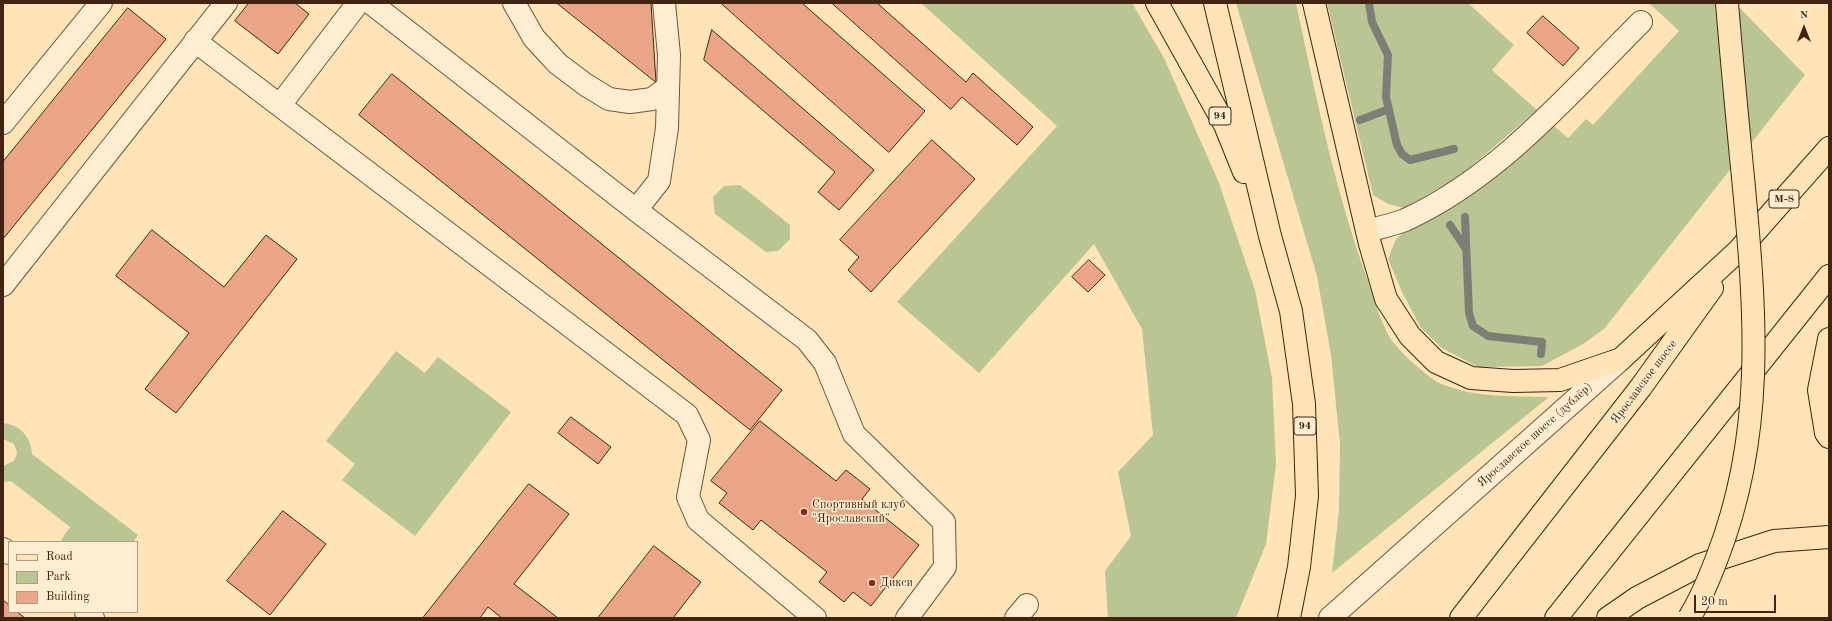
<!DOCTYPE html>
<meta charset="utf-8">
<style>
body{margin:0}
#map{position:relative;width:1832px;height:621px;overflow:hidden;background:#fee4b6;font-family:"Old Standard TT",serif}
canvas{display:block}
.frame{position:absolute;inset:0;border:4px solid #412411;pointer-events:none}
.legend{position:absolute;left:8px;top:541px;width:130px;height:72px;box-sizing:border-box;background:#feedd0;border:1px solid #b29d84;margin:0;padding:5px 7px;list-style:none;font-size:12px;color:#412411}
.legend li{display:flex;align-items:center;gap:8px;height:20px}
.legend b{width:20px;border:1px solid #b29d84}
.north{position:absolute;left:1784px;top:8px;width:40px;height:40px;-webkit-text-stroke:3px #feedd0;paint-order:stroke;rotate:0deg;font-size:11px;font-weight:700;line-height:16px;text-align:center;color:#412411}
.north::after{content:'';display:block;margin:auto;width:14px;height:18px;background:#412411;clip-path:polygon(50% 0,100% 100%,50% 72%,0 100%)}
.scale{position:absolute;left:1694px;top:595px;width:82px;height:18px;box-sizing:border-box;border:2px solid #412411;border-top:0;padding-left:5px;font-size:12px;line-height:14px;white-space:nowrap;color:#412411;-webkit-text-stroke:3px #feedd0;paint-order:stroke}
</style>
<div id="map">
<canvas width="1832" height="621"></canvas>
<div class="frame"></div>
<ul class="legend">
<li><b style="height:5px;background:#fee4b6"></b>Road</li>
<li><b style="height:11px;background:#b9c593"></b>Park</li>
<li><b style="height:11px;background:#eaa586"></b>Building</li>
</ul>
<div class="north">N</div>
<div class="scale">20 m</div>
</div>
<script>
const ctx = document.querySelector('canvas').getContext('2d');
ctx.lineJoin = 'round';
function paint(path, color) {
  ctx.fillStyle = color;
  ctx.fill(path, 'evenodd');
}
function stroke(path, color, width, dash) {
  ctx.strokeStyle = color;
  ctx.lineWidth = width;
  ctx.lineCap = dash ? 'butt' : 'round';
  ctx.setLineDash(dash || []);
  ctx.stroke(path);
}
function write(font, color, halo, rows, align = 'center') {
  ctx.font = font + ' "Old Standard TT",serif';
  ctx.lineWidth = 3;
  ctx.setLineDash([]);
  ctx.textBaseline = 'middle';
  ctx.strokeStyle = halo;
  ctx.fillStyle = color;
  for (const [text, x, y, turn = 0] of rows) {
    ctx.save();
    ctx.translate(x, y);
    ctx.rotate((+turn || 0) * Math.PI / 180);
    ctx.textAlign = isNaN(turn) ? turn : align;
    if (halo) ctx.strokeText(text, 0, 0);
    ctx.fillText(text, 0, 0);
    ctx.restore();
  }
}
paint(new Path2D(`
 M921 3H1132L1164 58 1219 183 1255 290 1272 378 1276 464 1266 544 1236 618H1108L1105 571 1131 536 1118 472 1153 435 1142 329 1094 244 979 373 897 302 1057 126Z
 M1236 3H1296C1315 92 1333 181 1363 267 1371 290 1378 316 1390 338 1397 349 1427 377 1439 383 1474 398 1511 396 1549 397L1332 573 1339 510 1340 444 1331 355 1317 276Z
 M1327 3H1468L1514 45 1492 70 1537 110 1460 176 1404 208 1388 204 1373 195Z
 M1649 3H1735L1805 75 1604 329 1583 344 1542 366 1478 367 1442 348 1421 328 1403 294 1388 259 1396 239 1408 228 1554 126 1568 138 1586 119 1593 125 1679 31Z
 M740 185 790 225V239L778 251 766 252 715 214 713 197 724 186Z
 M396 351 425 373 438 357 511 412 415 536 342 480 355 464 326 441Z
 M3 423C21 425 31 437 32 454L138 535 133 542H64L61 540 70 527 11 481 3 482V466L14 461 17 453 14 444 3 439Z`), '#b9c593');
stroke(new Path2D(`
 M1369 3 1372 22 1388 55 1386 97 1397 145 1402 154 1410 160 1454 149
 M1360 120 1389 109
 M1465 217 1469 313 1473 326 1488 336 1542 342 1541 354
 M1450 225 1466 249`), '#7d7f76', 8);
const building = new Path2D(`
 M249 3H295L309 14 278 54 235 21Z
 M557 3H651L656 82Z
 M721 3H802L925 111 889 152Z
 M832 3H877L966 82 973 73 1033 127 1017 145 962 97 951 109Z
 M128 8 166 39 3 239V162Z
 M1543 16 1579 48 1563 66 1527 33Z
 M712 30 874 170 839 210 818 192 835 172 704 60Z
 M392 74 782 390 750 430 359 115Z
 M932 140 975 179 871 292 848 270 859 257 840 240Z
 M152 230 224 287 266 235 297 259 176 413 145 389 189 333 116 276Z
 M1089 260 1105 275 1088 292 1072 277Z
 M571 417 611 447 598 464 558 433Z
 M760 421 836 481 846 470 870 489 862 499 919 545 871 606 853 592 844 602 819 582 827 572 761 520 753 530 719 503 727 493 711 481Z
 M529 484 569 514 514 584 558 618H502L488 607 480 618H423Z
 M283 511 326 544 270 615 227 581Z
 M654 546 701 582 673 618H598Z
 M3 600 9 605V612H17L25 618H3Z`);
paint(building, '#eaa586');
stroke(building, '#412411', 1);
const minor = new Path2D(`
 M371 3 636 210 807 340 825 363 854 434 944 522 945 567 907 618
 M514 3 534 38 558 64 586 85 609 99 630 102 652 99 668 87
 M195 41 687 415 699 440 688 497 698 520 815 618
 M280 105 358 3
 M3 123 101 3
 M636 210 659 181 667 128 669 55 664 3
 M1367 231C1380 227 1393 225 1405 220 1499 177 1569 94 1641 22
 M3 285 226 3
 M3 549 9 553
 M86 612 93 618
 M1016 618 1027 605
 M1330 618 1621 359`);
const major = new Path2D(`
 M1157 3 1225 125 1244 172
 M1215 3 1270 236 1291 311 1304 404 1307 496 1299 567 1289 618
 M1314 3 1370 244 1386 299 1410 336 1436 362 1471 378 1513 381 1560 380 1621 359 1738 251
 M1739 250 1829 148
 M1829 339 1819 390 1826 433 1829 437
 M1461 618 1641 387 1712 288
 M1556 618 1829 276
 M1608 618 1637 598 1700 565 1774 541 1829 537`);
stroke(minor, '#70543a', 24);
stroke(major, '#412411', 24);
stroke(minor, '#feedd0', 22);
stroke(major, '#fee4b6', 22);
const majorBridge = new Path2D(`
 M1689 618C1701 599 1709 579 1717 558 1765 435 1756 316 1744 188 1738 126 1732 65 1727 3`);
stroke(majorBridge, '#412411', 24, []);
stroke(majorBridge, '#fee4b6', 22);
for (const [x, y, r, color] of [
 [804,512,4,"#8f2418"],
 [872,583,4,"#8f2418"]
]) {
  const dot = new Path2D();
  dot.arc(x, y, r, 0, 2 * Math.PI);
  ctx.fillStyle = color;
  ctx.fill(dot);
  stroke(dot, '#feedd0', 1.5);
}
for (const [x, y, w] of [
 [1220,116,22],
 [1784,199,30],
 [1305,426,22]
]) {
  const box = new Path2D();
  box.roundRect(x - w / 2, y - 9, w, 18, 3);
  ctx.fillStyle = '#feedd0';
  ctx.fill(box);
  stroke(box, '#412411', 1);
}
write('bold 11px', '#412411', null, [
 ["94",1220,116],
 ["М-8",1784,199],
 ["94",1305,426]
]);
write('12px', '#412411', '#feedd0', [
 ["Ярославское шоссе",1644,382,-53],
 ["Ярославское шоссе (дублёр)",1535,435,-42]
]);
write('12px', '#412411', '#feedd0', [
 ["Спортивный клуб",812,505],
 ["\"Ярославский\"",812,519],
 ["Дикси",880,583]
], 'left');
</script>
